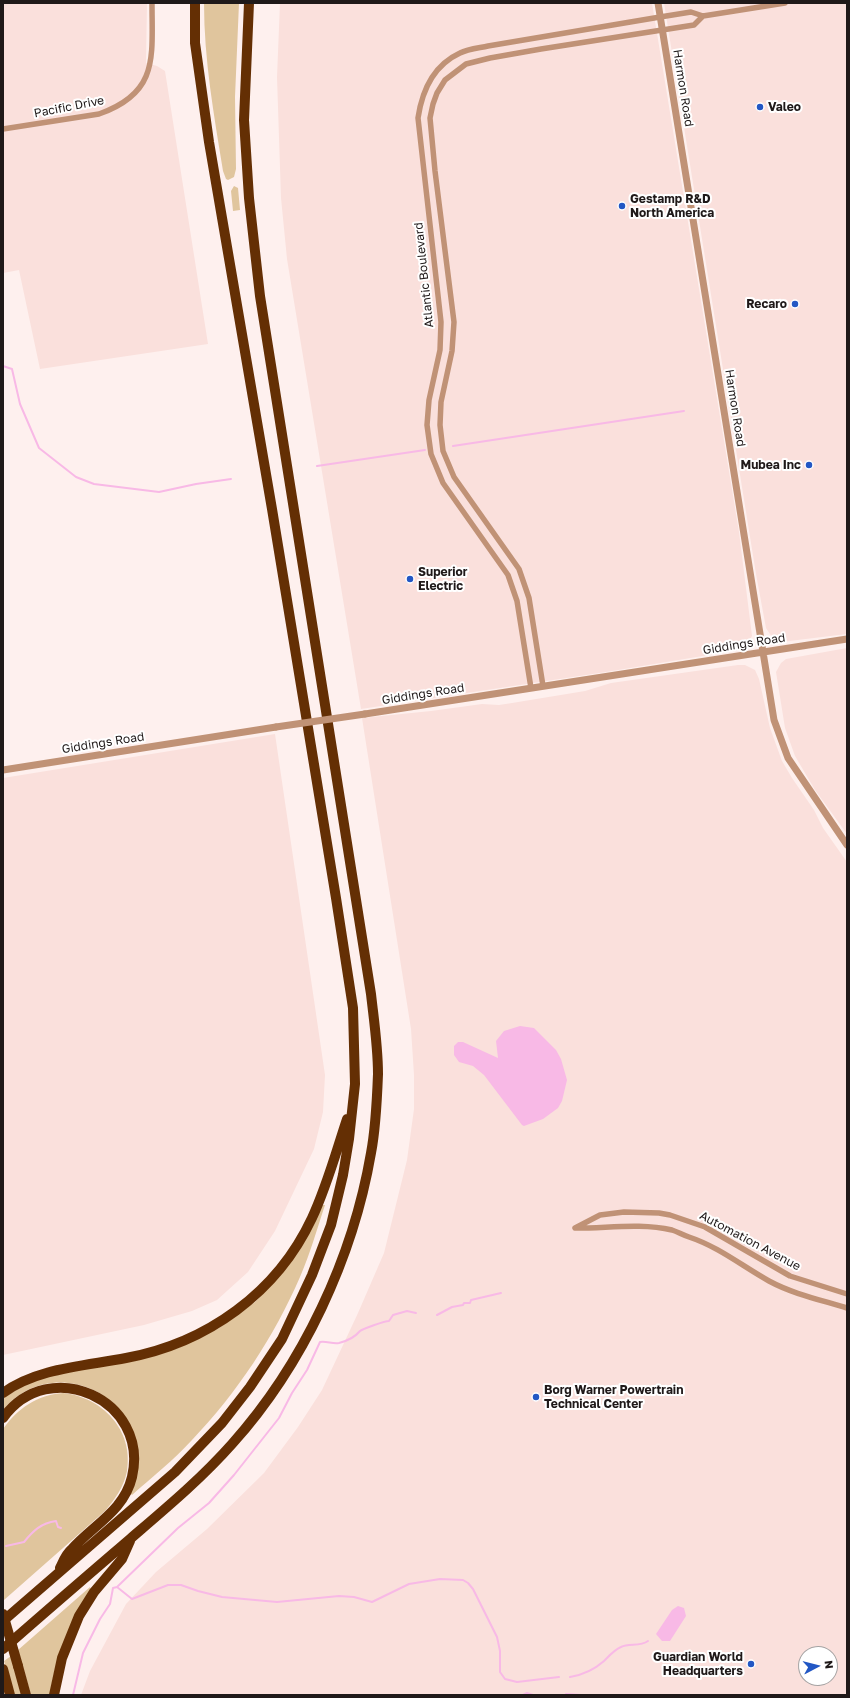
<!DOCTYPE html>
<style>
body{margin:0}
#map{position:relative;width:850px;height:1698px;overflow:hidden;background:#fef0ee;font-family:"Golos Text",sans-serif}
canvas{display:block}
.frame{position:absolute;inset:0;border:4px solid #1f1919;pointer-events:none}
.north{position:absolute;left:798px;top:1646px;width:40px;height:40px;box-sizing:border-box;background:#fff;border:1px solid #a5a3a3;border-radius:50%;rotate:83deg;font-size:11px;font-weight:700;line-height:16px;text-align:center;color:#1f1919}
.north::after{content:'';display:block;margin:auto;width:14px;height:18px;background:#2257c4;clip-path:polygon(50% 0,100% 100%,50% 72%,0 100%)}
</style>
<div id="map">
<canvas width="850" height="1698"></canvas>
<div class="frame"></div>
<div class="north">N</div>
</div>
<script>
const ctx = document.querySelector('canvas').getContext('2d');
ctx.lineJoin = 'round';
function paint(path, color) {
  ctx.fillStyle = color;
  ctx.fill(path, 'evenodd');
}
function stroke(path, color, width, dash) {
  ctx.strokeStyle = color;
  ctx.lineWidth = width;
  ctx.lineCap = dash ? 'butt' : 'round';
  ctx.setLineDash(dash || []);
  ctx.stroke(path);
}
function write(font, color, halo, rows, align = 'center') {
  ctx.font = font + ' "Golos Text",sans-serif';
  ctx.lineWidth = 4;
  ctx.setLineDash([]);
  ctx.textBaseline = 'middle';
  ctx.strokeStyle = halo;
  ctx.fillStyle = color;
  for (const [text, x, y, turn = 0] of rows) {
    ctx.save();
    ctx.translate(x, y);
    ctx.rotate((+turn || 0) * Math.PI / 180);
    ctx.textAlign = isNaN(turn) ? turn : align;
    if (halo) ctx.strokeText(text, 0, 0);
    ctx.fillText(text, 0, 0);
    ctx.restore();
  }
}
paint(new Path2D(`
 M3 3H147L146 63 157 66 165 71 208 344 40 369 19 270 3 273Z
 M280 3H652L739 532 752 636 746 646 741 649 727 652 606 672 361 709 287 259 281 198 277 77Z
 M664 3H847V634L781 642 772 637 766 628 756 574Z
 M847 648V834L815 790 795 756 785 728 776 672 781 663 786 659Z
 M738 665H745L755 670 759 679 770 728 782 761 792 778 814 810 823 828 847 862V1695H81L90 1671 126 1604 156 1572 207 1529 264 1473 298 1427 322 1390 358 1313 384 1253 407 1160 414 1109V1075L411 1029 362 718 431 711 482 704 499 705 512 703 585 691 611 683ZM806 1654H830V1678H806Z
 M275 734 325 1075 323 1112 314 1149 275 1231 248 1272 217 1300 192 1311 144 1325 3 1355V778Z`), '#fae0dc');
paint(new Path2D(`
 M204 3H239L235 97 236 169 234 177 228 180 226 179 223 171C214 115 204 60 204 3Z
 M234 186 238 188 240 210 233 211 231 191Z
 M323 1205H325C317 1229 310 1254 300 1277 274 1337 237 1393 192 1440 174 1460 152 1477 132 1495L130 1493C134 1485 137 1476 138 1467 145 1393 51 1352 3 1410V1398L33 1380 178 1348 219 1328 255 1302 283 1272Z
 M63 1393C102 1397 134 1430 127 1471 124 1487 115 1499 105 1511L4 1600 3 1429C18 1408 37 1395 63 1393Z
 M90 1587 91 1590C69 1625 56 1654 50 1695H31L18 1650Z
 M11 1656 22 1695H14L4 1661Z`), '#e0c59d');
paint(new Path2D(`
 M520 1026 534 1028 556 1050 561 1059 567 1080 562 1101 558 1108 543 1119 524 1126 522 1125 484 1075 473 1066 459 1062 454 1055V1046L458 1042H463L498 1058 496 1041 504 1031Z
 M678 1606 684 1608 686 1616 670 1641H662L656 1634 672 1610Z`), '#f8b9e6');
stroke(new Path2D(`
 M3 366 12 369 20 404 39 448 76 477 94 484 159 492 196 484 231 479
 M453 446 684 411
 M317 466 425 450
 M437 1315 452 1307 463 1305 464 1303H470L471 1300 501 1293
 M6 1546 24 1542C33 1531 41 1523 56 1521L58 1527 61 1528
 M117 1587 132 1599 168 1585H181L198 1591 222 1597 277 1602 339 1596 354 1597 372 1602 409 1584 440 1579 463 1580 468 1583 473 1589 497 1637 500 1651V1672L505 1679 517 1682 559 1677
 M570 1677C582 1675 595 1669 604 1661 609 1656 614 1650 621 1647 629 1643 640 1647 648 1641
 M566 1694 581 1695
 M73 1695 83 1653 100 1619 110 1604 113 1588 117 1587 178 1528 209 1503 234 1475 279 1418 292 1393 307 1370 320 1342C327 1341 332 1344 339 1343 347 1341 355 1337 360 1331 362 1329 385 1321 389 1321L393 1315 407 1311 416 1313
 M523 1695 527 1693 533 1695`), '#f8b9e6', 2);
stroke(new Path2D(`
 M3 129 99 114C159 93 152 57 152 3
 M543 686 529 598 519 569 454 477 443 451 440 425 441 402 452 351 454 322 435 171 430 118 433 104 437 93 445 80 466 64 490 58 541 49 694 25 703 16
 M531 688 517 601 508 575 443 483 431 454 427 425 429 400 440 350 441 322 418 118C422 91 434 65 460 53 468 49 479 48 488 46L660 17 691 12 703 16 785 3
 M575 1228 600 1215 624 1212 659 1213 670 1215 705 1227 790 1276 847 1294
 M577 1228C609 1228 641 1223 672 1230 678 1232 683 1235 689 1237 719 1247 742 1266 769 1281 793 1294 821 1300 847 1308`), '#c09276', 5.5);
stroke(new Path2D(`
 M658 3 774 720 788 758 847 845
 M365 714 847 639
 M3 770 276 727`), '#c09276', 7);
stroke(new Path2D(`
 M3 1393C37 1368 85 1366 126 1358 207 1343 277 1293 312 1218 327 1186 336 1152 347 1119
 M3 1418C49 1354 150 1400 132 1477 124 1511 93 1525 71 1550 66 1554 63 1562 60 1568
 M3 1621 175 1472 222 1423 250 1387 282 1339 312 1275 331 1225 343 1175 349 1139 355 1084 353 1008 336 898 272 509 209 142 195 43V3
 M3 1649C45 1612 87 1576 130 1539 165 1509 201 1479 232 1444 303 1365 353 1258 371 1153 376 1127 377 1100 378 1074 378 1047 374 1021 371 994L260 296 249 198 244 120 249 3
 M18 1666 26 1695
 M3 1669 10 1695
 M54 1695 62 1658 79 1616 94 1592 122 1559 130 1541`), '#642f04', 10);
stroke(new Path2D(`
 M276 727 365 714`), '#c09276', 7);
stroke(new Path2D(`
 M3 1614 18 1666`), '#642f04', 10);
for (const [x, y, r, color] of [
 [760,107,4,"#2257c4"],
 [622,206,4,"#2257c4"],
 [795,304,4,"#2257c4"],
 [809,465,4,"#2257c4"],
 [410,579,4,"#2257c4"],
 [536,1397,4,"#2257c4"],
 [751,1664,4,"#2257c4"]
]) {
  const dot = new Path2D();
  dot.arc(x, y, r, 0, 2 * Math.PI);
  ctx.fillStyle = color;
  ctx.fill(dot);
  stroke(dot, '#fff', 1.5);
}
write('12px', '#1f1919', '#fff', [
 ["Harmon Road",683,88,81],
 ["Pacific Drive",69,107,-11],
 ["Atlantic Boulevard",424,275,-96],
 ["Harmon Road",735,408,81],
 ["Giddings Road",744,644,-9],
 ["Giddings Road",423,694,-9],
 ["Giddings Road",103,743,-9],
 ["Automation Avenue",750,1241,28]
]);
write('bold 12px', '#1f1919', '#fff', [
 ["Valeo",768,107],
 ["Gestamp R&D",630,199],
 ["North America",630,213],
 ["Recaro",787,304,"right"],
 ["Mubea Inc",801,465,"right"],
 ["Superior",418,572],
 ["Electric",418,586],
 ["Borg Warner Powertrain",544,1390],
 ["Technical Center",544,1404],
 ["Guardian World",743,1657,"right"],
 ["Headquarters",743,1671,"right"]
], 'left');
</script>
